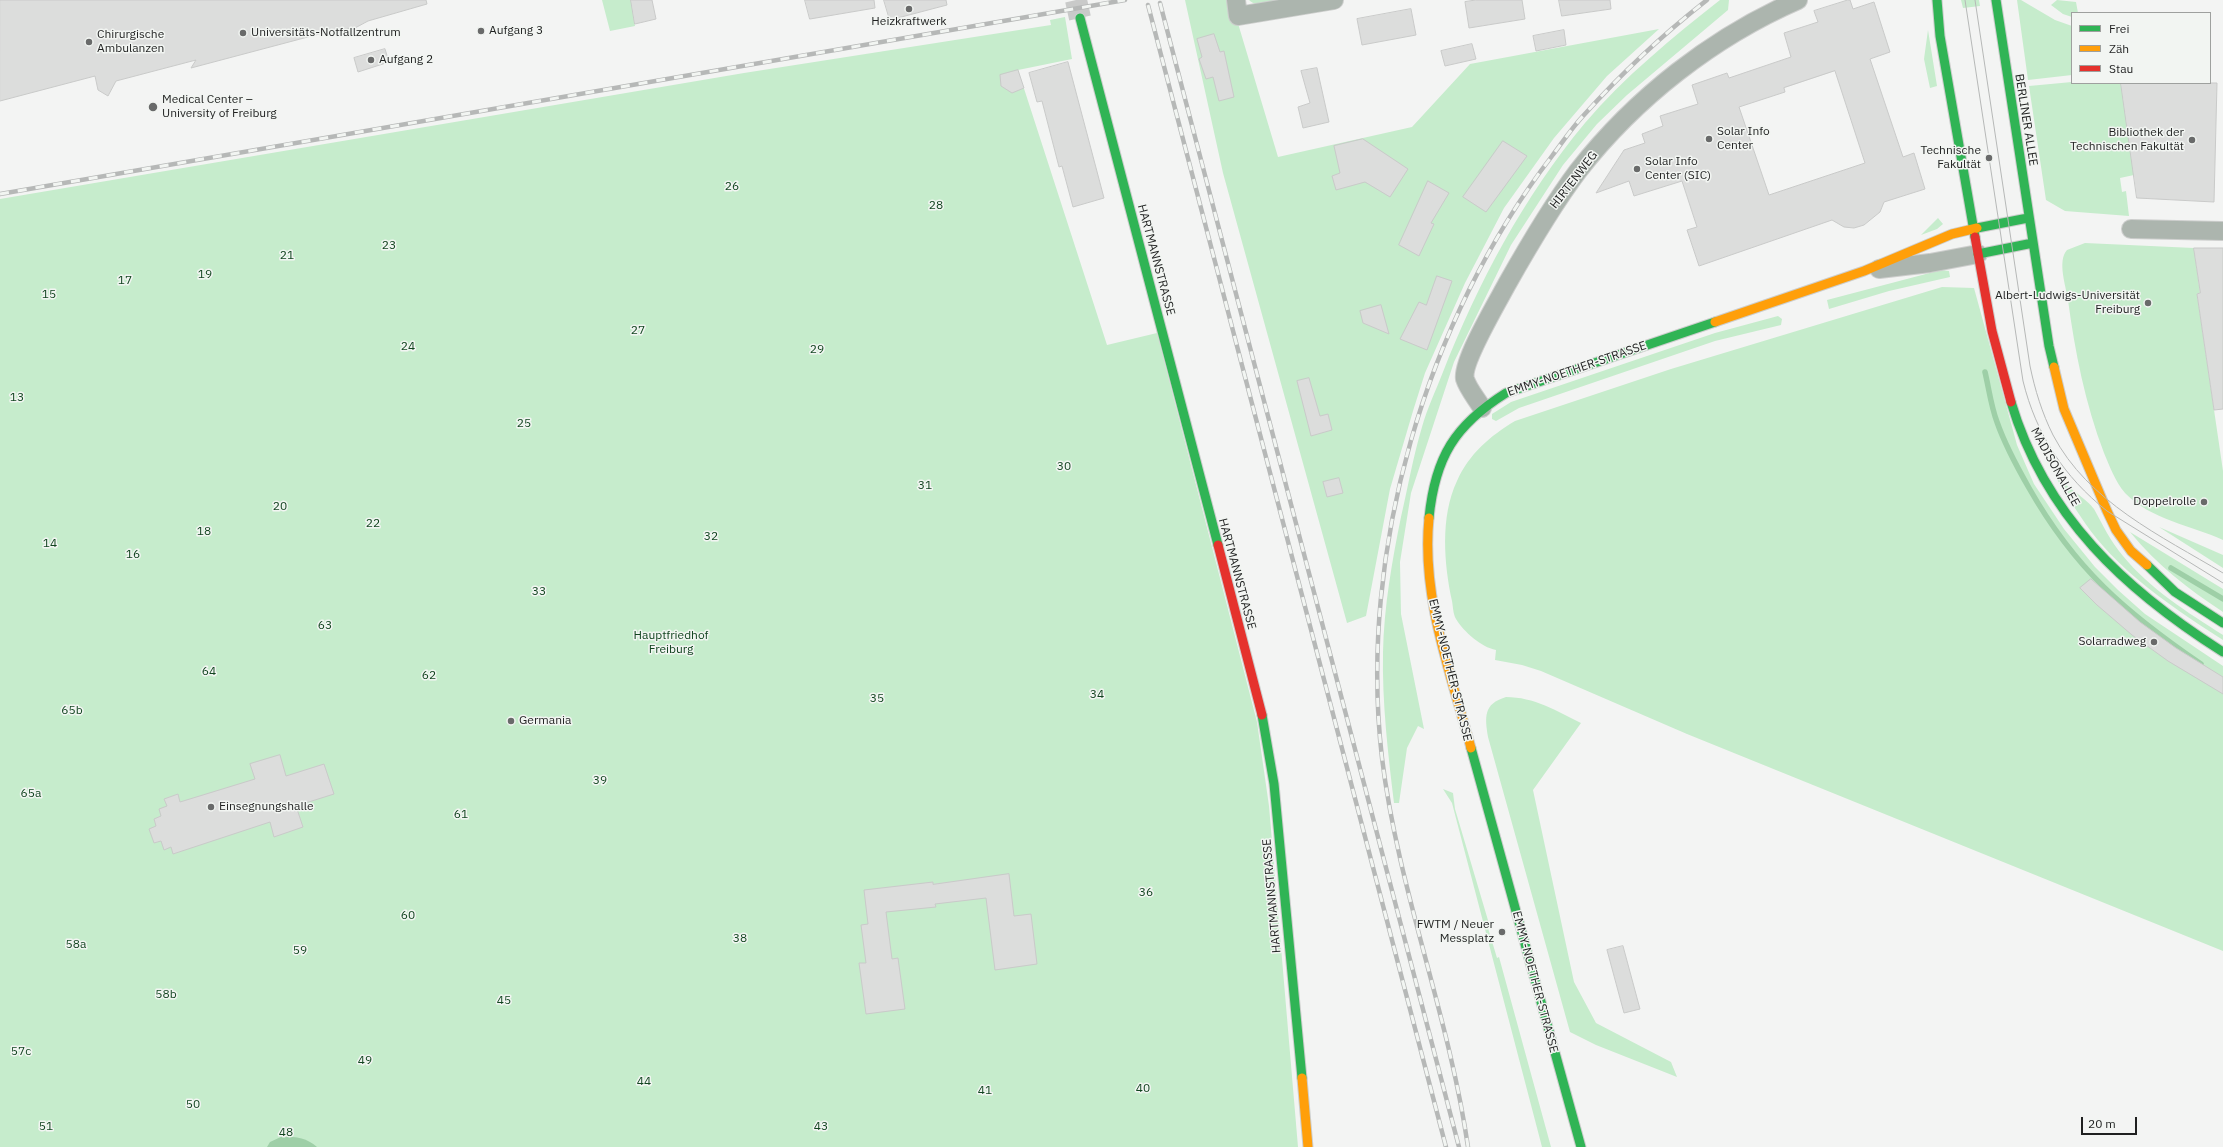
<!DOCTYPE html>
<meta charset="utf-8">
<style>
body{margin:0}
#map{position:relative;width:2223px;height:1147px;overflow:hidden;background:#f3f4f3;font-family:"IBM Plex Sans",sans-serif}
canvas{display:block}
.legend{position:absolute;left:2071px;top:12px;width:140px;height:72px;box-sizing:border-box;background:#f2f5f2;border:1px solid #9ea09e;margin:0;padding:5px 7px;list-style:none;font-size:12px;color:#1f2020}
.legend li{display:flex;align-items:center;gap:8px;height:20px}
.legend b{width:20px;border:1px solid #9ea09e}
.scale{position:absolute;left:2081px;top:1117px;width:56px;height:18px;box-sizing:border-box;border:2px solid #1f2020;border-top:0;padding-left:5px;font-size:12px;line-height:14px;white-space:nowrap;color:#1f2020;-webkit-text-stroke:3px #f2f5f2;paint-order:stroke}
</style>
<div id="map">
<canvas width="2223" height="1147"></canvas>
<ul class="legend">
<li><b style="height:5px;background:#30b455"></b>Frei</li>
<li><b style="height:5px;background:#ff9f0a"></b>Zäh</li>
<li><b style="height:5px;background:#e5322d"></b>Stau</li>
</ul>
<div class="scale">20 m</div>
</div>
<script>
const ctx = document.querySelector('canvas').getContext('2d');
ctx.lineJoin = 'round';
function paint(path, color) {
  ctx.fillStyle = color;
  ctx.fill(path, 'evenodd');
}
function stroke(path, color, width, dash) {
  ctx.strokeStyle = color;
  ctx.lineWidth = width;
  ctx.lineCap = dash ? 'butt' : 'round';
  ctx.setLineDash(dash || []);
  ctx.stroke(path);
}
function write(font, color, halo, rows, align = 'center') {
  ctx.font = font + ' "IBM Plex Sans",sans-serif';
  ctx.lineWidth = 3;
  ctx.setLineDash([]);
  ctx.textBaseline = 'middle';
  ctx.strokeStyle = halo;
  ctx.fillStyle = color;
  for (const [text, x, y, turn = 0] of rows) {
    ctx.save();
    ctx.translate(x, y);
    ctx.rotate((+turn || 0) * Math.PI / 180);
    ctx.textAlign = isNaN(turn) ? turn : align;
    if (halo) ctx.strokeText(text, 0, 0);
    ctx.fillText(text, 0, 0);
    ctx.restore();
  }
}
paint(new Path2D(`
 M602 0H631L635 26 610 31Z
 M1185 0H1231L1278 157 1412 127 1470 64 1659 29 1607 76 1554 138 1504 208 1465 283 1425 373 1413 411 1390 489 1366 616 1347 623 1223 173Z
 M1249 0H1303C1287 3 1263 13 1249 0Z
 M1720 0H1729L1728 10 1627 95 1597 124 1563 165 1511 245 1454 362 1411 493 1400 562 1401 614 1424 729 1418 726 1407 748 1399 803H1394C1388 753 1382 703 1383 652 1384 607 1392 561 1401 517 1408 487 1413 457 1422 427 1427 409 1436 390 1443 372 1478 283 1524 196 1585 123 1624 77 1673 37 1720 0Z
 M1961 0H1979L1980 6 1963 8Z
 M2017 0H2021L2055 20 2072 26V75L2028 80Z
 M2057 0 2076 2 2078 13H2072V17L2063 14 2051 5Z
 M1065 17 1072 59 1018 70 1107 345 1157 333 1257 722 1269 806 1298 1147H0V199L744 73 1051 25 1050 20Z
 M1928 30 1937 86 1930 88 1924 59Z
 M2072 82 2121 83 2134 175 2120 178 2122 192 2126 191 2129 216 2065 211 2046 200 2029 86Z
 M1938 218 1943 224 1937 229 1921 235Z
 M2085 243 2194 248 2200 293 2197 294 2223 471V540C2191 525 2151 520 2125 493 2115 481 2110 467 2104 453 2085 403 2075 352 2068 300 2066 286 2057 261 2067 250Z
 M1941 270 1949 271 1950 277 1889 291 1829 309 1827 300Z
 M1942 287 1974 288 2017 445 2034 484 2064 529 2095 567 2118 590 2145 614 2223 666V951L1687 734 1541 671 1522 665 1495 660 1496 650C1481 647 1464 632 1456 619 1453 614 1453 606 1452 601 1444 564 1440 517 1457 481 1469 454 1490 436 1515 421L1671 369Z
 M1778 316 1782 319 1781 325 1715 341 1519 408 1496 421 1492 419V414L1511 402 1715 333Z
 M2055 476C2063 483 2089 501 2094 509 2103 525 2110 541 2123 556 2150 589 2187 612 2223 635V640C2178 611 2131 580 2097 539 2081 519 2068 497 2055 476Z
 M2159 527 2223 555V568Z
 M2130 532 2223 589V612C2188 589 2157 565 2130 532Z
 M1506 697C1534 697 1557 711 1581 723L1533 790 1574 982 1596 1023 1671 1062 1677 1077 1596 1045 1570 1032 1488 737C1485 717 1483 704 1506 697Z
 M1443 789 1453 793 1455 809 1490 927 1488 928 1497 958 1499 957 1551 1147H1542L1452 803Z`), '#c6eccc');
paint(new Path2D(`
 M283 1136C297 1137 307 1138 317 1147H267L270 1142Z`), '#9ecfa7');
stroke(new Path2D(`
 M1985 372C1989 389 1991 406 1997 422 2005 445 2017 467 2029 488 2075 569 2125 612 2201 664
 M2171 568 2223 599`), '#9ecfa7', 5.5);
const building = new Path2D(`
 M0 0H426L427 4 368 21 355 28 338 29 191 68 196 60 116 81 108 96 98 90 95 76 0 101Z
 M631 0H652L656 19 635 24Z
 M805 0H874L875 8 810 19Z
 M884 0H946L947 5 890 20Z
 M1476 0H1522L1525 19 1469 28 1465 2Z
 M1559 0H1610L1611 9 1562 16Z
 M1848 0H1850L1853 9 1874 2 1890 52 1870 59 1903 157 1914 153 1925 189 1884 202 1880 212 1864 225 1854 228 1844 227 1832 220 1699 266 1687 230 1697 227 1682 181 1634 196 1629 181 1596 193 1624 150 1645 143 1642 134 1663 126 1660 116 1698 104 1692 85 1727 73 1729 78 1791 57 1784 33 1818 22 1814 11ZM1835 71 1865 163 1769 195 1739 107 1785 92 1784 88Z
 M1411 9 1416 35 1362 45 1357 19Z
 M1564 30 1566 45 1536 51 1533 36Z
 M1214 34 1220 52 1224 51 1234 97 1219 101 1213 77 1206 79 1199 59 1202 57 1197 39Z
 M1472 44 1476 59 1445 66 1441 51Z
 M385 49 389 62 358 72 354 58Z
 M1068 62 1104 198 1073 207 1062 166 1059 167 1042 101 1037 102 1029 73Z
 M1317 68 1329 122 1303 128 1298 107 1310 103 1301 71Z
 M1018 70 1024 88 1012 93 1001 86 1000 75Z
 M2121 83H2217L2214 202 2137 198Z
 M1363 139 1408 169 1390 197 1365 182 1336 190 1332 176 1340 173 1334 146Z
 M1503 141 1527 156 1486 212 1463 197Z
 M1428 181 1449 193 1431 223 1434 224 1419 256 1399 245Z
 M2194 248H2223V409L2214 410 2197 294 2200 293Z
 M1437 276 1452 281 1427 350 1400 339 1419 302 1426 305Z
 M1381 305 1389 334 1363 323 1360 311Z
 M1309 378 1320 416 1328 414 1332 430 1311 436 1297 381Z
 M1339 478 1343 493 1327 497 1323 482Z
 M2091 579 2140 622 2176 648 2223 677V694L2168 661 2132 635 2097 605 2080 588Z
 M280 755 286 776 324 764 334 794 296 806 303 827 274 837 270 822 173 854 171 847 164 850 161 841 154 843 149 829 156 826 154 819 161 816 159 809 167 806 164 799 178 794 180 802 255 779 250 764Z
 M1009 874 1014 916 1031 914 1037 964 995 970 986 898 935 904 936 907 886 912 892 959 898 958 905 1009 866 1014 859 963H866L861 925 868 924 864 890 933 882V884Z
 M1623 946 1640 1009 1624 1013 1607 950Z`);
paint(building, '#dcdddc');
stroke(building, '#c9cac9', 1);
stroke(new Path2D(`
 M1076 0 1080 18`), '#c9cac9', 22, [22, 11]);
const street = new Path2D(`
 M1236 0 1238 16 1334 0
 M2131 229 2223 231
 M1879 269 1930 263 1978 254
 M1482 408C1477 399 1468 389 1465 379 1461 363 1498 301 1507 284 1529 245 1551 207 1578 171 1635 98 1713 37 1798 0`);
const fast = new Path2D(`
 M1937 0 1940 36 1975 237
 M1996 0 2049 346 2054 367
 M1080 18 1218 545
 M1977 228 2028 218
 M1978 254 2033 243
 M2011 402C2045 516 2125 590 2223 652
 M1429 518C1435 457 1455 425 1506 393L1715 322
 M2147 565 2175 592 2223 623
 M1262 715 1274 784 1302 1078
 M1471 748 1581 1147`);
const slow = new Path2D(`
 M1715 322 1864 271 1952 234 1977 228
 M2054 367 2064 409 2107 511 2116 530 2131 551 2147 565
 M1429 518C1421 597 1451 674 1471 748
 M1302 1078 1308 1147`);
const jam = new Path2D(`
 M1975 237 1992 331 2011 402
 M1218 545 1262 715`);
stroke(street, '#cdcecd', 20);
stroke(fast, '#cdcecd', 11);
stroke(slow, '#cdcecd', 11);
stroke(jam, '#cdcecd', 11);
stroke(street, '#acb5ae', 18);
stroke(fast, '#30b455', 9);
stroke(slow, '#ff9f0a', 9);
stroke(jam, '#e5322d', 9);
stroke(new Path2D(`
 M1965 0 2023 381C2036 434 2064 477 2107 511L2223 583
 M1975 0 2030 366C2035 390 2042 413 2053 435 2088 502 2161 536 2223 573`), '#b6b8b7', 1);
const rail = new Path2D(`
 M1160 3 1459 1147
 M1148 5 1446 1147
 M0 194 1125 0
 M1468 1147C1449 1015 1398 890 1382 758 1358 552 1426 320 1552 156 1562 143 1571 129 1583 116 1621 74 1662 35 1707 0`);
stroke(rail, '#b6b8b7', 4.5);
stroke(rail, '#f2f5f2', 3, [9]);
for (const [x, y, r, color] of [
 [909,9,4,"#696a6a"],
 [481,31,4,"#696a6a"],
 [243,33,4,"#696a6a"],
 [89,42,4,"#696a6a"],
 [371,60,4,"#696a6a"],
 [153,107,5,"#696a6a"],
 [1709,139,4,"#696a6a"],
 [2192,140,4,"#696a6a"],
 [1989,158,4,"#696a6a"],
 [1637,169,4,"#696a6a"],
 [2148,303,4,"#696a6a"],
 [2204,502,4,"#696a6a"],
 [2154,642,4,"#696a6a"],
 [511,721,4,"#696a6a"],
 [211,807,4,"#696a6a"],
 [1502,932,4,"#696a6a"]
]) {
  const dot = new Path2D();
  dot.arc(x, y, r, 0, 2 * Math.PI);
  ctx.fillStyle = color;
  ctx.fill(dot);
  stroke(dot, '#f2f5f2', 1.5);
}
write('12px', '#1f2020', '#f2f5f2', [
 ["Heizkraftwerk",909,22,"center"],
 ["Aufgang 3",489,31],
 ["Universitäts-Notfallzentrum",251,33],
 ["Chirurgische",97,35],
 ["Ambulanzen",97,49],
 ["Aufgang 2",379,60],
 ["Medical Center –",162,100],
 ["University of Freiburg",162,114],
 ["Solar Info",1717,132],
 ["Center",1717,146],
 ["Bibliothek der",2184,133,"right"],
 ["Technischen Fakultät",2184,147,"right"],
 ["Technische",1981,151,"right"],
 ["Fakultät",1981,165,"right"],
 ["Solar Info",1645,162],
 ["Center (SIC)",1645,176],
 ["Albert-Ludwigs-Universität",2140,296,"right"],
 ["Freiburg",2140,310,"right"],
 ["Doppelrolle",2196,502,"right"],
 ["Solarradweg",2146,642,"right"],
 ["Germania",519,721],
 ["Einsegnungshalle",219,807],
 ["FWTM / Neuer",1494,925,"right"],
 ["Messplatz",1494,939,"right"]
], 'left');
write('12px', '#1f2020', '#f2f5f2', [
 ["BERLINER ALLEE",2026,120,81],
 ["HIRTENWEG",1574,180,-52],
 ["HARTMANNSTRASSE",1156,260,75],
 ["EMMY-NOETHER-STRASSE",1577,369,-19],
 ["MADISONALLEE",2055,467,61],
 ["HARTMANNSTRASSE",1237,574,75],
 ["EMMY-NOETHER-STRASSE",1450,670,76],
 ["HARTMANNSTRASSE",1272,896,-95],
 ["EMMY-NOETHER-STRASSE",1535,982,75]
]);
write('12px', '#11441f', '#f2f5f2', [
 ["26",732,187],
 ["28",936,206],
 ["23",389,246],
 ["21",287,256],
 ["19",205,275],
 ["17",125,281],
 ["15",49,295],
 ["27",638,331],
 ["24",408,347],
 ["29",817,350],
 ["13",17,398],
 ["25",524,424],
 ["30",1064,467],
 ["31",925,486],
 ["20",280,507],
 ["22",373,524],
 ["18",204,532],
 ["32",711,537],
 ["14",50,544],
 ["16",133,555],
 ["33",539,592],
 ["63",325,626],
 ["Hauptfriedhof",671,636],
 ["Freiburg",671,650],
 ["64",209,672],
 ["62",429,676],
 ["34",1097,695],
 ["35",877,699],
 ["65b",72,711],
 ["39",600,781],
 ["65a",31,794],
 ["61",461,815],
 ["36",1146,893],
 ["60",408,916],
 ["38",740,939],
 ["58a",76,945],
 ["59",300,951],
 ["58b",166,995],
 ["45",504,1001],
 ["57c",21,1052],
 ["49",365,1061],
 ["44",644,1082],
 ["40",1143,1089],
 ["41",985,1091],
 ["50",193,1105],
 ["51",46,1127],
 ["43",821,1127],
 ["48",286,1133]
]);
</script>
